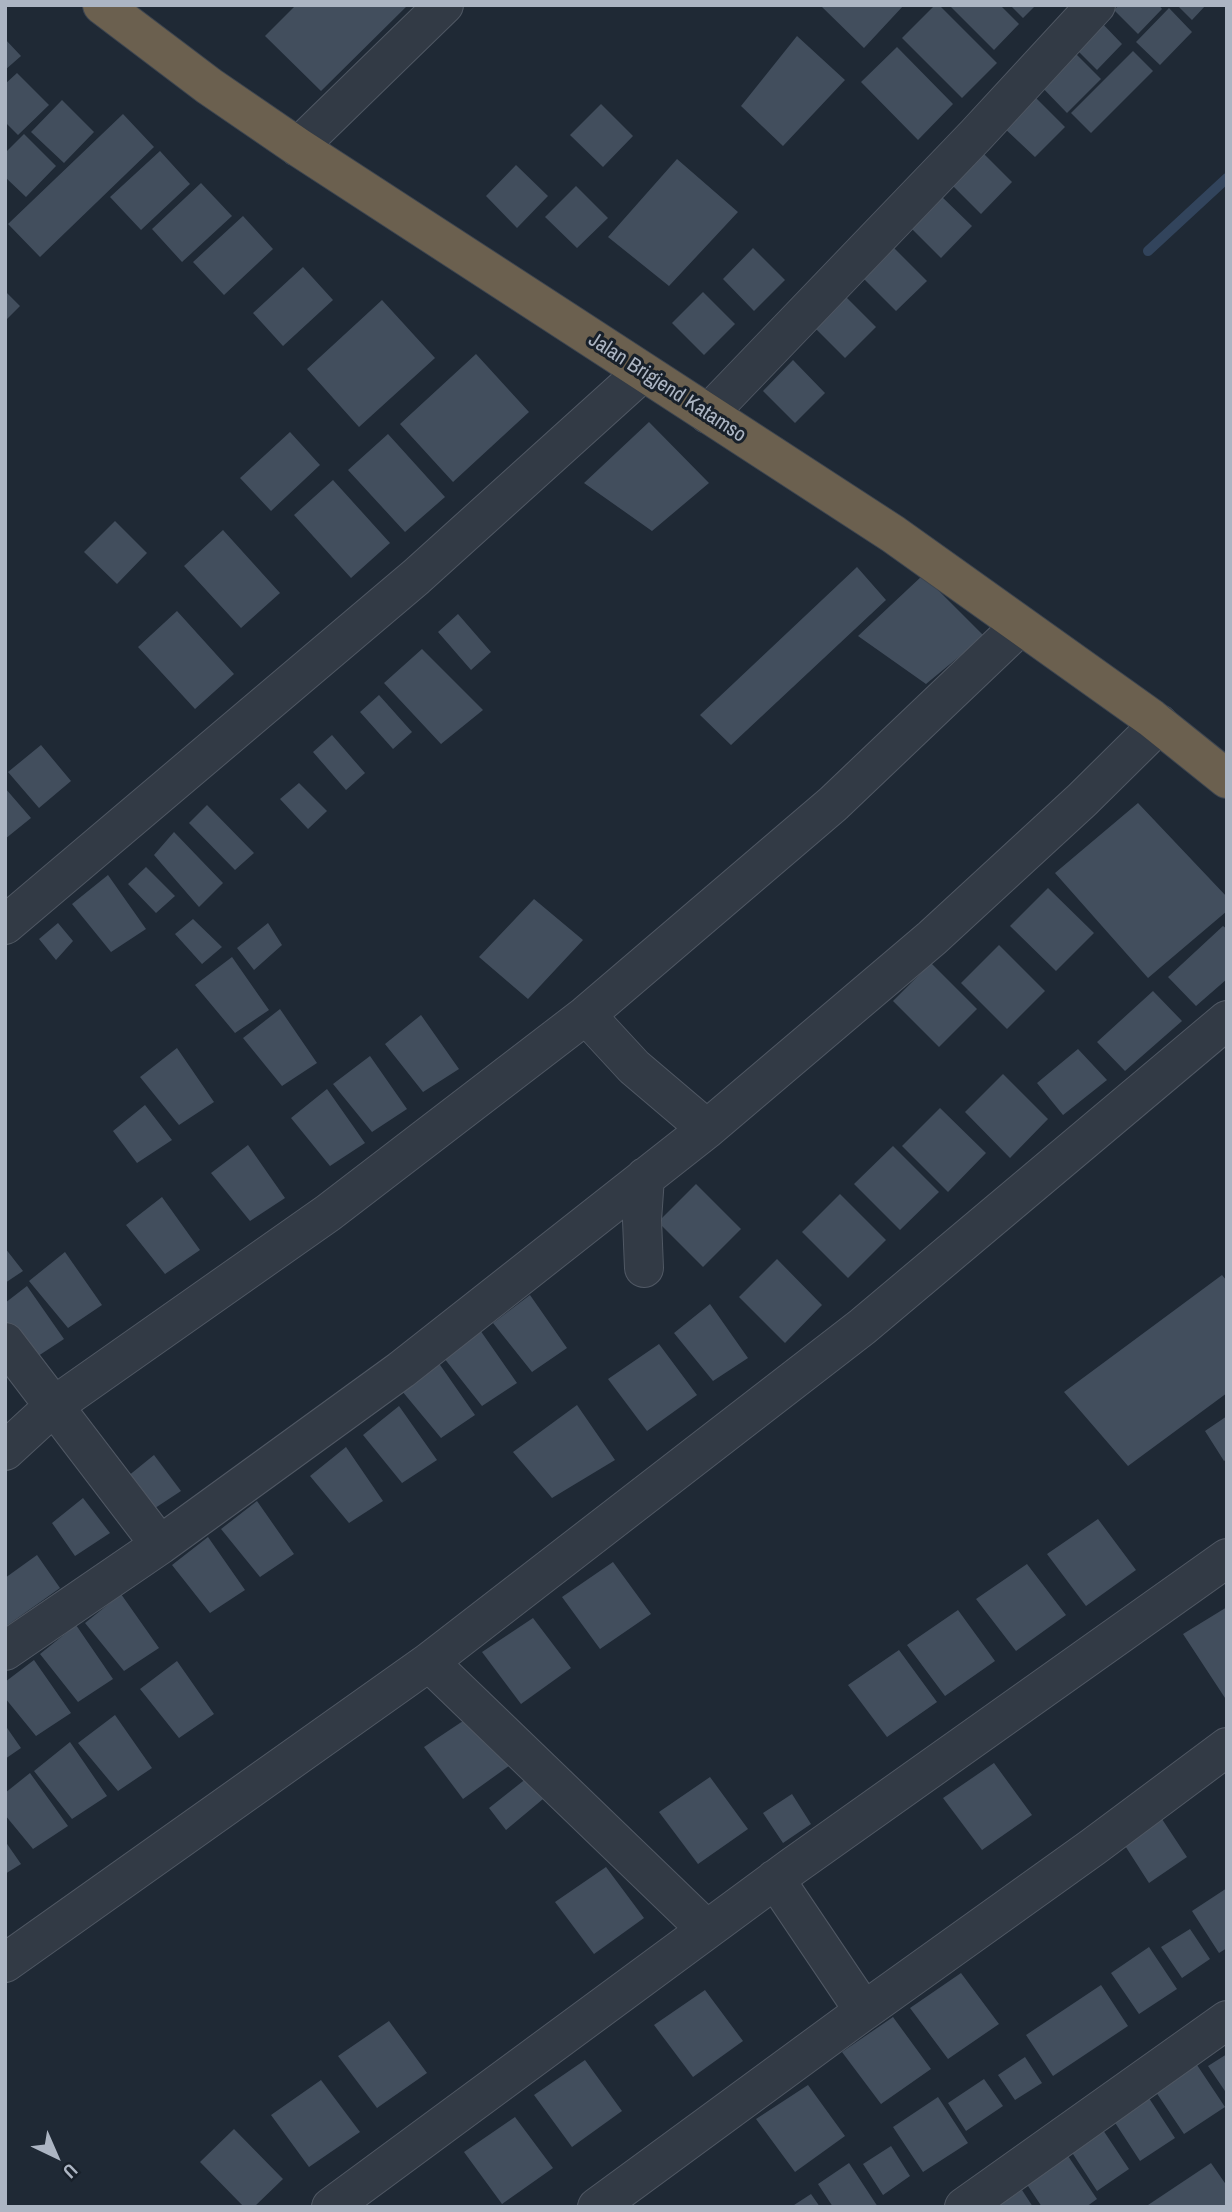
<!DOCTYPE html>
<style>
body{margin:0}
#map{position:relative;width:1232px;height:2212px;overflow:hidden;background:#1f2935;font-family:"Archivo Narrow",sans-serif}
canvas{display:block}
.frame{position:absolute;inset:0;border:7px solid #acb5c3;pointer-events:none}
.north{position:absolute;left:21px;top:2121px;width:70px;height:70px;-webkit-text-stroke:5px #18202a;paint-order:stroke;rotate:136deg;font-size:19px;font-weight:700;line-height:28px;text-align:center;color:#acb5c3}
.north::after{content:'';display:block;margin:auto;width:24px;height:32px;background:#acb5c3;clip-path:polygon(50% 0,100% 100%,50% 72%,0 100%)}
</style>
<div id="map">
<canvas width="1232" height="2212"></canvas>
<div class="frame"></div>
<div class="north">U</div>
</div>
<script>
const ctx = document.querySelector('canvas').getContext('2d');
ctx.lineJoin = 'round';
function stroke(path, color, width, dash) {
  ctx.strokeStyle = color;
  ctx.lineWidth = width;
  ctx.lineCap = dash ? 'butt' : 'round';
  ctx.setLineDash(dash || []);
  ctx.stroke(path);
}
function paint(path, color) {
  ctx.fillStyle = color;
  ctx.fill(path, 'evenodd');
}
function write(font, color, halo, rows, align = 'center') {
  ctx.font = font + ' "Archivo Narrow",sans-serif';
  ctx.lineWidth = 6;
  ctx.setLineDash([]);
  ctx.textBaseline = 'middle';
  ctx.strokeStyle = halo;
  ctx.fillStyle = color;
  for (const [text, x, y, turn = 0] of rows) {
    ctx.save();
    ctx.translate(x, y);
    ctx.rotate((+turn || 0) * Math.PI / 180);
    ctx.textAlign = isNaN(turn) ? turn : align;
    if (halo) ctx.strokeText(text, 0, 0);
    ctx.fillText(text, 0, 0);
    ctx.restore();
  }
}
stroke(new Path2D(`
 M1148 251 1227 178`), '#32445c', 10);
paint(new Path2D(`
 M296 5H408L321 91 265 36Z
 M824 5H904L864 48 822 7Z
 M935 5H939L997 63 962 98 902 38Z
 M949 5H1000L1019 24 994 50Z
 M1010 5H1036L1023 18Z
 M1119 5H1159L1162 9 1138 34 1114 10Z
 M1177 5H1206L1192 20Z
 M1169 8 1192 32 1160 65 1136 42Z
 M1099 20 1122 44 1097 70 1073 46Z
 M797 36 845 80 783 146 741 106Z
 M5 39 21 56 5 70Z
 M897 47 953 104 918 140 861 82Z
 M1070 48 1101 79 1067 113 1036 81Z
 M1133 51 1153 71 1091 133 1071 113Z
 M17 73 49 105 18 135 5 122V84Z
 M1033 95 1065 127 1035 157 1002 126Z
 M62 100 94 132 64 163 31 132Z
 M601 104 633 136 603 167 570 135Z
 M123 114 154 147 40 257 8 224Z
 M24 134 56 166 26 197 5 177V153Z
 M980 150 1012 182 981 214 949 182Z
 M160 151 190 184 141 230 110 197Z
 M677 159 738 212 669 286 608 237Z
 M516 165 548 196 517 228 486 196Z
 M201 183 232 216 182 262 152 229Z
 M576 186 608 218 577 248 545 217Z
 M940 195 972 226 941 258 909 226Z
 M243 216 273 249 224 295 193 262Z
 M753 248 785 280 754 311 723 279Z
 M894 248 927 281 896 311 864 279Z
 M303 267 333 300 283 346 253 313Z
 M5 291 20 306 5 321Z
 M703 292 735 324 704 355 672 323Z
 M844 295 876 327 845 358 813 326Z
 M382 300 435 358 359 427 307 369Z
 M476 354 529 412 453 482 400 424Z
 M793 360 825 393 795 423 763 391Z
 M649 422 709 483 652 531 584 483Z
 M290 432 320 465 271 511 240 478Z
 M388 434 445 497 405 532 348 470Z
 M333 480 390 543 351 578 294 515Z
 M115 521 147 553 117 584 84 552Z
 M223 530 280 593 241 628 184 566Z
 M857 567 886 600 731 745 700 715Z
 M923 575 984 636 926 684 858 636Z
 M177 611 234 674 195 709 138 647Z
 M458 614 491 652 471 670 438 632Z
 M422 649 483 710 441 744 384 683Z
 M379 695 412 732 393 749 360 712Z
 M332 735 365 773 346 790 313 752Z
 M41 745 71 781 39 808 8 772Z
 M299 783 327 811 308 829 280 799Z
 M5 788 31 818 5 839Z
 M1138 803 1227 897V911L1148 978 1055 873Z
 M207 805 254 853 235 870 189 823Z
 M174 832 223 883 199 907 154 855Z
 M146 867 175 896 156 913 128 884Z
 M108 875 146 929 111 952 72 904Z
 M1048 888 1094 933 1056 971 1010 926Z
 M534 899 583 940 528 999 479 957Z
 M193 919 222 947 202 964 175 934Z
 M58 923 73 941 56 960 39 939Z
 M268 923 282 945 254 970 237 948Z
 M1223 926 1227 929V979L1196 1006 1168 977Z
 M999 945 1045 991 1007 1029 961 983Z
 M232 957 269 1010 235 1033 195 985Z
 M931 963 977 1009 939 1047 893 1001Z
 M1153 991 1182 1021 1125 1071 1097 1042Z
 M280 1009 317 1063 282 1086 243 1038Z
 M421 1015 459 1069 423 1092 385 1044Z
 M177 1048 214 1102 179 1125 140 1077Z
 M1078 1049 1107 1080 1063 1115 1037 1083Z
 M370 1056 407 1109 372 1132 333 1084Z
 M1003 1074 1048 1119 1010 1158 965 1112Z
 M327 1089 365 1143 330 1166 291 1118Z
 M145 1105 172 1140 137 1163 113 1131Z
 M940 1108 986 1153 948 1192 902 1146Z
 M248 1145 285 1198 250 1221 211 1173Z
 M893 1146 939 1192 900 1230 854 1184Z
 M696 1184 741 1229 703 1267 658 1222Z
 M840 1194 886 1240 848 1278 802 1232Z
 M162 1197 200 1250 165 1274 126 1225Z
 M5 1248 23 1271 5 1283Z
 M65 1252 102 1305 68 1328 29 1281Z
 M777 1259 822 1305 785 1343 739 1297Z
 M1222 1275 1227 1281V1393L1128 1466 1064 1392Z
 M27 1286 64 1339 29 1362 5 1332V1303Z
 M530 1295 567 1348 532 1372 493 1323Z
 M710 1304 748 1358 713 1381 674 1333Z
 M480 1330 517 1383 482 1406 444 1358Z
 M659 1344 697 1395 647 1431 608 1379Z
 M438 1362 475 1415 441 1438 402 1391Z
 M577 1405 615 1460 552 1498 513 1452Z
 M399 1406 437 1460 402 1483 363 1435Z
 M1227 1416V1459L1224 1461 1205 1431Z
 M346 1447 383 1501 349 1523 310 1476Z
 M154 1455 181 1491 146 1514 122 1481Z
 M83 1498 110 1533 75 1556 52 1523Z
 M257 1501 294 1554 260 1577 221 1529Z
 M1098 1519 1136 1570 1086 1606 1047 1554Z
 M208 1537 245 1590 210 1613 172 1565Z
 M37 1555 60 1588 5 1627V1578Z
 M613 1562 651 1614 600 1649 562 1597Z
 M1027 1564 1066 1615 1016 1651 976 1599Z
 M121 1594 159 1648 124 1671 85 1623Z
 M1227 1607V1701L1183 1634Z
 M958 1610 995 1661 945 1696 907 1645Z
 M533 1618 571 1668 521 1704 482 1652Z
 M76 1625 113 1679 78 1702 40 1654Z
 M899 1650 937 1702 887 1737 848 1685Z
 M34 1660 71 1713 36 1736 5 1698V1682Z
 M177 1661 214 1714 179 1738 140 1689Z
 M475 1713 513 1763 463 1799 424 1747Z
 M115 1715 152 1768 118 1791 78 1743Z
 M5 1725 21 1748 5 1759Z
 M70 1742 107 1796 72 1819 34 1771Z
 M994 1763 1032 1815 982 1850 943 1798Z
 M30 1773 68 1826 33 1849 5 1815V1793Z
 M532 1774 549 1794 506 1830 489 1808Z
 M710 1777 748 1829 698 1864 659 1812Z
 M792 1794 811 1824 783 1843 763 1813Z
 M1160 1816 1187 1857 1149 1883 1122 1841Z
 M5 1841 21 1864 5 1874Z
 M606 1867 644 1918 594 1954 555 1902Z
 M1227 1888V1948L1219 1953 1192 1911Z
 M1190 1929 1210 1959 1182 1978 1161 1947Z
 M1149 1947 1177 1989 1139 2014 1111 1973Z
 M961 1973 999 2024 948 2059 910 2008Z
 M1101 1985 1128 2026 1053 2076 1026 2035Z
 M705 1990 743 2041 693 2077 654 2025Z
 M893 2017 931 2069 881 2104 842 2052Z
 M389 2021 427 2073 377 2108 338 2056Z
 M1227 2054V2094L1208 2066Z
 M1025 2057 1042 2083 1015 2100 998 2075Z
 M585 2060 622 2111 572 2147 534 2095Z
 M1197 2065 1225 2107 1184 2134 1156 2092Z
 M984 2079 1003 2106 966 2131 948 2103Z
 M321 2080 360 2132 309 2167 271 2115Z
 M808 2085 845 2136 795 2172 756 2119Z
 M1145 2092 1175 2138 1140 2161 1110 2115Z
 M938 2097 968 2143 923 2172 893 2127Z
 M515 2117 553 2168 502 2204 464 2152Z
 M234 2129 283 2179 254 2207H244L200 2162Z
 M1103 2130 1129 2169 1097 2191 1071 2151Z
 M891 2146 910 2176 883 2195 863 2164Z
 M1068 2156 1097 2199 1086 2207H1042L1026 2183Z
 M849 2163 878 2207H833L818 2184Z
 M1211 2163 1227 2186V2207H1145Z
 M1022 2190 1033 2207H996Z
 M811 2194 820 2207H791Z`), '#424e5d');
const minor = new Path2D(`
 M298 147 444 5
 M708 414 976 135 1096 5
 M5 925 416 577 643 372
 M586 1015 634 1067 707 1129
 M644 1268 642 1220 645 1177
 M5 1342 160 1545 401 1370 707 1129 932 938 1082 800 1159 724
 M5 1451 55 1405 328 1213 586 1015 833 804 1020 626
 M5 1651 160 1545
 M429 1662 706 1929
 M775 1879 864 2011 1093 1847 1227 1747
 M5 1963 429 1662 862 1327 1227 1020
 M331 2207 792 1867 1227 1558
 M597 2207 864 2011
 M964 2207 1227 2020`);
const highway = new Path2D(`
 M102 5 209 86 298 147 893 534 1151 718 1227 779`);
stroke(minor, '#505864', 40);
stroke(highway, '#3d4550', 40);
stroke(minor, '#323a45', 38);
stroke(highway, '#6b604f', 38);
write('21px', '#acb5c3', '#18202a', [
 ["Jalan Brigjend Katamso",667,388,33]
]);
</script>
